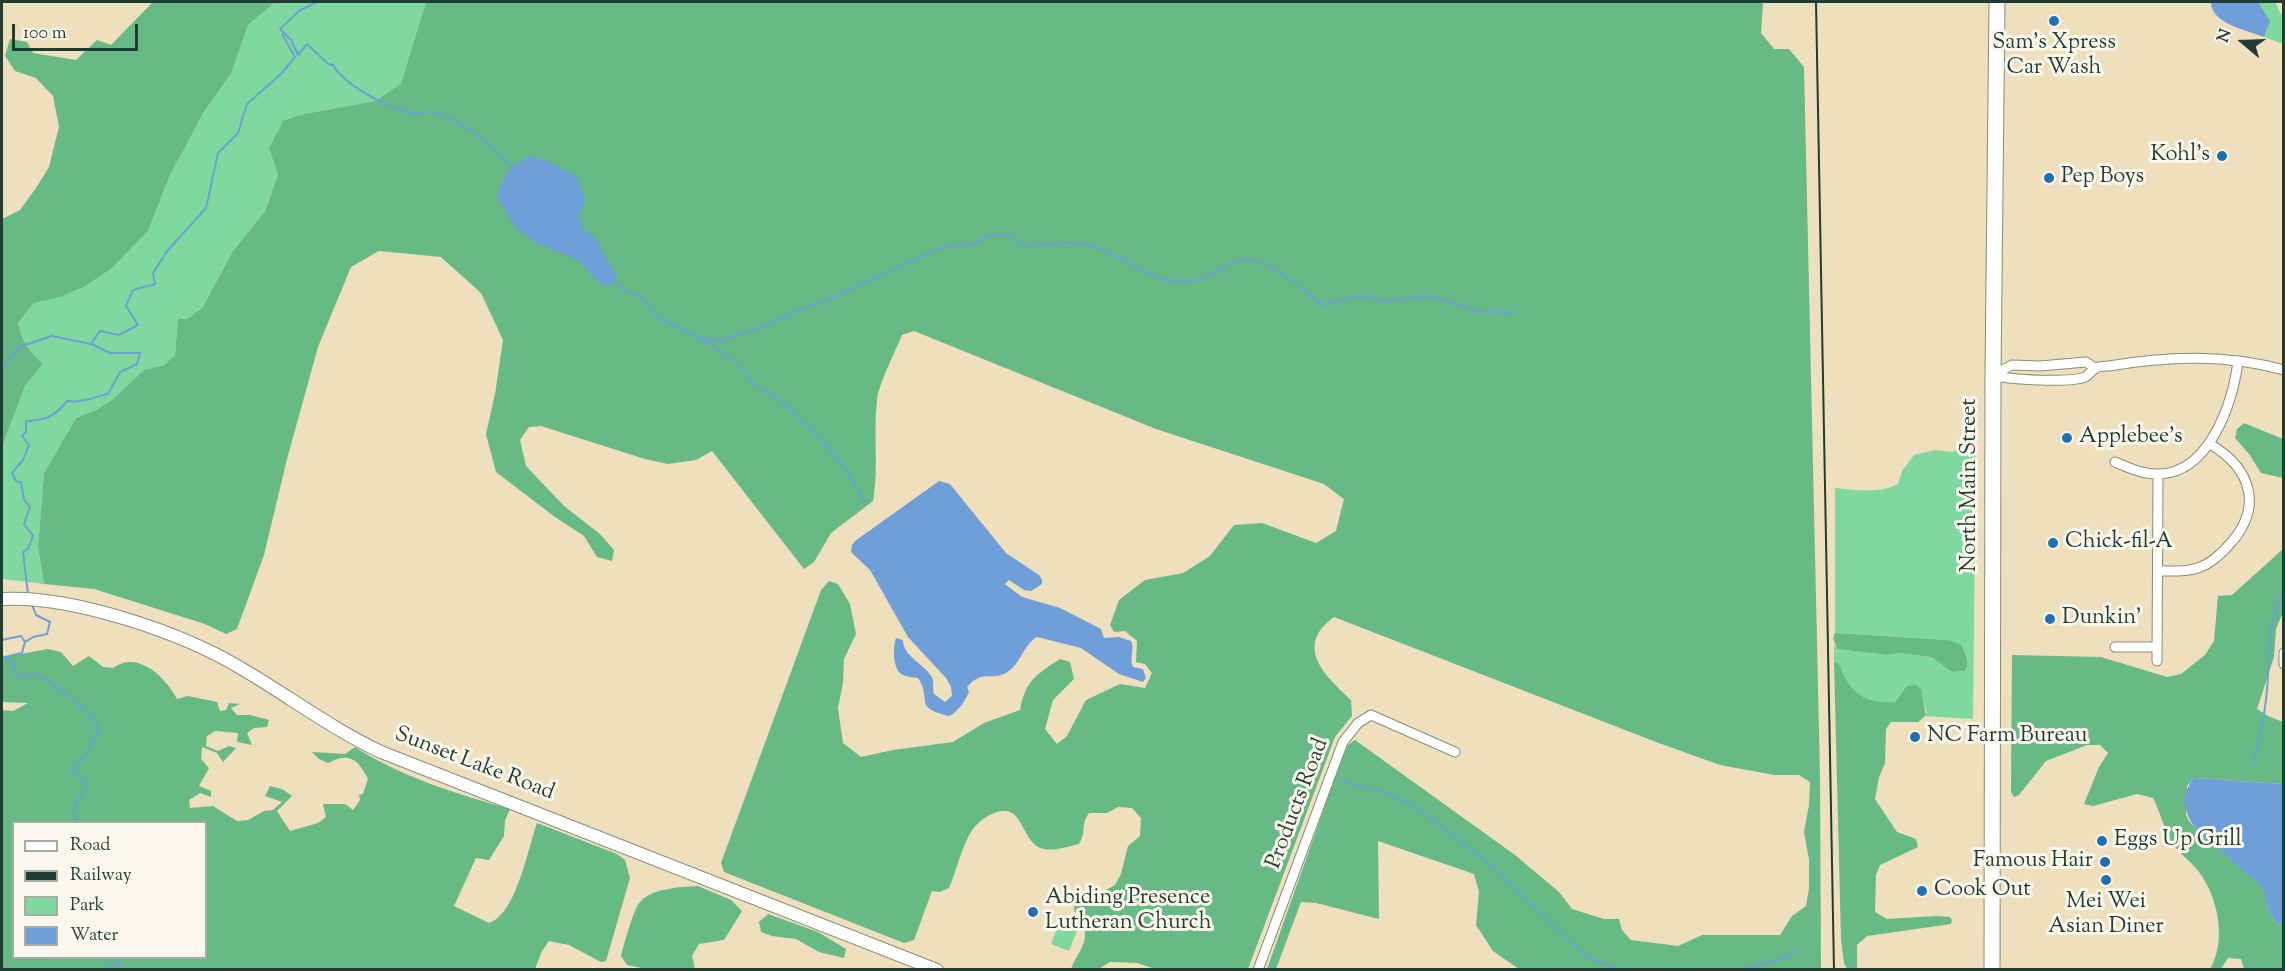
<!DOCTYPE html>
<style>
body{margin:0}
#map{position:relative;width:2285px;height:971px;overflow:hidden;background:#eedfbd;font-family:"Sorts Mill Goudy",serif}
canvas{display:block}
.frame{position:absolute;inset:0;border:3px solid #1f3d34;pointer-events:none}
.legend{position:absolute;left:12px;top:821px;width:195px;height:138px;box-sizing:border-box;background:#fbf7ec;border:2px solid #a3ada2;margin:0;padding:8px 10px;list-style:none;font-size:18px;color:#1f3d34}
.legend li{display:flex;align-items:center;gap:12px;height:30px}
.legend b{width:30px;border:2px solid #a3ada2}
.north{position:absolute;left:2213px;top:12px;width:60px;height:60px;-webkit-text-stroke:4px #fbf7ec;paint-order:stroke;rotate:289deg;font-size:16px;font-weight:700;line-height:24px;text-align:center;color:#1f3d34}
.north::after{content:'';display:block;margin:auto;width:21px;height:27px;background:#1f3d34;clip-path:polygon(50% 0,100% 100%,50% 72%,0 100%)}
.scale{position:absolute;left:12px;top:24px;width:126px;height:27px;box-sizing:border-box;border:3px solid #1f3d34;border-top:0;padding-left:8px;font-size:18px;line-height:21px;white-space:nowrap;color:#1f3d34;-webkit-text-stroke:4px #fbf7ec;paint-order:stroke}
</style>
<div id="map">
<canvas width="2285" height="971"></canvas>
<div class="frame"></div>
<ul class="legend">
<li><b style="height:8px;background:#fff"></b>Road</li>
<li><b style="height:8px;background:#1f3d34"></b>Railway</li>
<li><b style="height:16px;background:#7fd99f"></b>Park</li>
<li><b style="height:16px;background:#6e9fd8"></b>Water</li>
</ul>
<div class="north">N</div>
<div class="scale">100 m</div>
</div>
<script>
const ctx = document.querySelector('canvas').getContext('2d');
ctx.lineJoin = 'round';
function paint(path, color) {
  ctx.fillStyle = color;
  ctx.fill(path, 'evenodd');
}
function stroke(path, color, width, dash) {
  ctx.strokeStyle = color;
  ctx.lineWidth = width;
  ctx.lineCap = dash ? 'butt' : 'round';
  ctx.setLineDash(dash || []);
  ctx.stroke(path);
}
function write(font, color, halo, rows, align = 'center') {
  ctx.font = font + ' "Sorts Mill Goudy",serif';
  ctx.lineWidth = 6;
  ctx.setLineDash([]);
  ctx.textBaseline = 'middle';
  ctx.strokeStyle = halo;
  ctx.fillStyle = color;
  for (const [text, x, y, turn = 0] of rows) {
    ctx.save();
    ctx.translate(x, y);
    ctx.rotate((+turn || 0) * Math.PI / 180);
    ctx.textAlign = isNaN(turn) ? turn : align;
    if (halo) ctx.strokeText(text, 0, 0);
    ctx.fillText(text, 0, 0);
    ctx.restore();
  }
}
paint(new Path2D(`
 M275 2H426L402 84 375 101 304 114 269 149 278 175 265 211 233 251 202 308 187 319H178L175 355 164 365 144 370 113 399 98 409 76 418 44 473 38 547 44 584 2 579V447L25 386 43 364C29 352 22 340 18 323L34 303 60 297 84 287 111 269 148 231 170 175 205 110 231 74 248 25Z
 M2258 2H2275L2283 18V44L2264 37C2273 20 2264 16 2258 2Z
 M1976 438 1973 719 1925 716 1926 710 1921 698 1901 694 1895 702C1864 704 1850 694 1839 664L1834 662V644L1837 649 1888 655 1899 653 1931 657 1952 672 1965 671C1974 656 1961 645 1948 640L1835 633V488C1856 490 1878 494 1898 484L1902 471 1914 455 1935 450 1952 452Z
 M1061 919 1079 926 1069 951 1051 944Z`), '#7fd99f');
paint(new Path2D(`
 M153 2H275L248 25 231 74 205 110 170 175 148 231 111 269 84 287 60 297 34 303 18 323C22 340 29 352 43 364L25 386 2 447V219L20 210 36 188 49 167 59 127 53 96 36 78 15 71 5 56 10 39 27 42 33 53 76 60 97 40 111 45Z
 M426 2H1763L1761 33 1774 49H1789L1804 67 1820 776 1821 969H1519L1493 951 1476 925 1479 892 1474 874 1378 841 1379 919 1316 903 1301 902 1276 969H1267L1342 758 1348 745 1355 740 1515 855 1559 892 1572 909 1604 919H1619L1622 930 1631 940 1678 946 1702 935H1780L1792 916 1806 906 1809 888V860L1804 832 1809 805 1810 782 1799 775H1774L1720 765 1656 742 1334 617C1294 646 1324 675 1351 700L1352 716 1335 737 1248 969H1155L1137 963 1110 962 1099 969H1071C1075 957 1086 946 1085 933 1085 916 1069 919 1076 898L1102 892 1115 885 1121 874 1128 846 1140 836 1141 818 1132 808 1118 807 1107 813H1089C1080 825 1087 831 1079 844 1066 847 1050 853 1038 847 1020 836 1022 800 992 814 983 818 976 824 971 832 962 846 956 872 949 888L940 892 932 891 914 940 904 943 724 872 721 863 821 590 829 581 838 584 850 604 856 634 844 659 843 683 838 708 843 743 861 757 893 750 953 742 984 723 1020 710C1025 681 1037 674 1060 659L1070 662 1074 679 1053 700 1045 729 1057 744 1067 736 1086 700 1120 684 1145 688 1152 673 1145 664 1136 662 1137 641 1125 631 1114 632 1110 625 1119 600 1145 580 1183 573 1210 556 1234 525 1262 523 1316 543 1336 531 1344 499 1324 484 1156 429 914 331 902 335C895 352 879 383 877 400 873 434 879 468 873 501L831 533 814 562 804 569 712 451 696 460 668 464 645 459 541 426 529 427 520 440 526 466 564 506 600 534 614 550 612 561 597 557 584 536 555 517 496 472 486 434 495 394 503 340 481 293 441 257 379 251 351 267 318 347 287 459 264 555 237 629 226 634 205 624 94 589 44 584 38 547 44 473 76 418 98 409 113 399 144 370 164 365 175 355 178 319H187L202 308 233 251 265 211 278 175 269 149 283 121 304 114 375 101 401 84Z
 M2244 423 2283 439V478L2261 473 2249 454 2235 438 2237 429Z
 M2283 549V612L2276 629 2274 657 2257 709 2268 716 2283 722V784L2194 778 2187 786 2186 815 2189 821 2197 830 2265 889 2267 907 2276 923 2283 925V969H2244L2241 959 2228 958 2221 969H2210C2227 941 2218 897 2199 872 2191 861 2178 853 2171 841 2164 828 2160 812 2153 798L2137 794 2093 806 2084 804 2099 767 2108 753 2100 745H2087L2046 761 2019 795 2014 797 2011 792 2012 655 2101 657 2167 677 2181 674 2205 655 2214 641 2218 596 2232 595Z
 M1835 633 1948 640 1960 644C1966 654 1971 661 1965 671L1952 672 1931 657 1899 653 1888 655 1837 649 1833 638Z
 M48 649 61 652 73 666 89 656 103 667 113 668C138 650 165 677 177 699L188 696 217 702 220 711 226 710 229 703 240 704 231 708 237 715H250L269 720 267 727 254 728 247 733 252 745 237 742 238 733 215 731 207 736 206 746 218 751 229 746 236 748 223 762 217 753 202 747 201 759 209 768 199 786 211 791V797L200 793 189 800 190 808 213 806 237 821 248 820 264 811 273 810 282 802 265 796 270 786 282 789 292 796 277 811 290 831 318 823 326 817 323 804H345L353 810 360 800 359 795 363 794 368 779C358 759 349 752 328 763L319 759 312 752 345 754 355 747C401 777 457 794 510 809L505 821 504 836 489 860 476 858 454 906 489 923C516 915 528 848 537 823L617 854 625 860 630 878 606 961 601 962 569 945 549 941 542 951 535 969H2V710L13 711 28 703 2 702V654L5 657ZM14 822H206V958H14Z
 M1834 662 1839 664C1850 693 1864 704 1895 702L1907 686 1916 685 1922 690C1921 700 1926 707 1925 716L1918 722H1891L1886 729 1885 763 1879 777 1875 799 1897 832 1916 839 1918 847 1880 865 1876 875 1875 912 1887 919 1937 916 1950 917 1952 920 1951 924 1867 936 1857 945V969H1847L1844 963 1841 939Z
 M698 886 731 900 742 911 724 940 699 944 692 956 695 969H647L627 965 621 956C624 945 633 910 640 902 652 888 681 887 698 886Z
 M768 914 818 932 846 949 844 958 819 952 796 939 772 936 761 932 759 922Z`), '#67b986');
paint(new Path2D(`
 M2211 2H2258L2270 21 2264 37C2247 30 2211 24 2211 2Z
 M530 156 548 161 577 177 585 198 579 218 583 229 594 236 617 277 609 287 599 283 578 260 536 243 514 226 497 196C504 176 510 164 530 156Z
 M939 481 950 484 1006 553 1039 575 1042 580V584L1031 591 1024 590 1009 580 1005 584 1022 597 1060 608 1101 629 1104 638 1119 637 1131 641C1135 649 1129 659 1133 667L1143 669 1146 678 1143 682 1119 674 1081 648 1037 637C1023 645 1021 664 1006 673 991 681 982 669 967 687L969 692C964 702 959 711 949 716 912 707 933 701 918 678 912 677 903 677 899 672 893 665 893 646 896 638L903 640C902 655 924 664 931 676 935 681 932 688 934 694L945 702 952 696 951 687 946 678 908 637 870 570 851 552 852 545 855 541Z
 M2194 778 2283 784V925L2276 923 2267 907 2264 889 2197 830C2184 815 2180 794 2194 778Z`), '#6e9fd8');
stroke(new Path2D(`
 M280 29 291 40 298 55 307 44 328 64 333 65C344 85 388 108 411 113 415 114 419 112 424 112 432 111 440 114 447 117 472 128 494 149 513 168
 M280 29 299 11 317 2
 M613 279 623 290 644 299 653 313 661 319C685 331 711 343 733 360 742 366 746 377 754 384 762 391 773 394 781 401 815 431 845 461 865 503
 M699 339 720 340 764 327 791 313 830 299 933 251 952 245H971L988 236 1000 234 1010 236 1025 246C1048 245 1069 239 1093 246 1122 255 1146 278 1176 282 1198 284 1214 273 1231 263 1259 247 1301 289 1322 305L1358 296 1385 301 1430 296 1478 311 1512 313
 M91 344 100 331 119 335 138 325 126 306 133 290 155 284 153 273 168 250 206 208 218 153 238 133 247 104 282 73 295 57 282 34
 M2 369 21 346 52 336 91 344 110 353H140L137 364 120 372 108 394C93 397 82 403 67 401 54 417 46 420 26 421V432L22 436 29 445 23 460 12 473 16 481 21 482 24 500 30 507 24 524 33 536 28 549 23 552 28 594
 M32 605 36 615 50 622 47 634 33 637 25 642 22 653 5 657 8 662 15 664 14 672 23 678 33 673C59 687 83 704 100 728L84 757 72 770 87 785 73 810 77 818 75 822
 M2 640 21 636 25 642
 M2253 764C2259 740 2265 715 2267 690 2270 656 2267 620 2284 589
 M1342 781 1385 793 1412 805 1443 827 1496 870 1582 953 1597 961 1622 970
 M106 970 109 964 120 965 116 958
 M1739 970 1782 959 1797 951`), '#6e9fd8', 2);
const minor = new Path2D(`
 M1993 375C2010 380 2070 383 2085 377 2089 375 2092 370 2096 368 2099 366 2105 366 2109 366 2168 356 2226 354 2284 370
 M1993 375 2012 365 2040 366 2086 362 2095 368
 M2115 462C2129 468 2144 475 2160 474 2210 472 2233 402 2238 361
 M2158 571C2170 571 2183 572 2194 569 2208 566 2219 556 2228 546 2264 508 2252 469 2210 444
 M2115 647H2157
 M2284 653V664
 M2157 661 2158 474
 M1258 970 1343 742 1358 723 1371 715 1455 752`);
const secondary = new Path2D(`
 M2 599C72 595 184 633 244 670 290 697 332 729 381 752L937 970`);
const trunk = new Path2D(`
 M1992 970 1993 375 1997 2`);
stroke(minor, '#868e78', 11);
stroke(secondary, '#868e78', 14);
stroke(trunk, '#868e78', 17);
stroke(minor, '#fff', 9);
stroke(secondary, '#fff', 12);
stroke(trunk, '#fff', 15);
stroke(new Path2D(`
 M1816 2 1834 970`), '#1f3d34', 2);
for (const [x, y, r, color] of [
 [2054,21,6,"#1f6fb2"],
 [2222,156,6,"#1f6fb2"],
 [2049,178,6,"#1f6fb2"],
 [2067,438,6,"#1f6fb2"],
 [2053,543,6,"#1f6fb2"],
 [2050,619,6,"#1f6fb2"],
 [1915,737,6,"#1f6fb2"],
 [2102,841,6,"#1f6fb2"],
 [2105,862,6,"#1f6fb2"],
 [2106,880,6,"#1f6fb2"],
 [1922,891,6,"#1f6fb2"],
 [1033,912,6,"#1f6fb2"]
]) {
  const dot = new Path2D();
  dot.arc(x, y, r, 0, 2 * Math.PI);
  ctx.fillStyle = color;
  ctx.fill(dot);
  stroke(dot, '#fbf7ec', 2);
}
write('22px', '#1f3d34', '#fbf7ec', [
 ["Sam's Xpress",2054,44,"center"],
 ["Car Wash",2054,69,"center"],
 ["Kohl's",2210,156,"right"],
 ["Pep Boys",2061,178],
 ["Applebee's",2079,438],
 ["Chick-fil-A",2065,543],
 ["Dunkin'",2062,619],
 ["NC Farm Bureau",1927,737],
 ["Eggs Up Grill",2114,841],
 ["Famous Hair",2093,862,"right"],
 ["Cook Out",1934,891],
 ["Abiding Presence",1045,899],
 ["Lutheran Church",1045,924],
 ["Mei Wei",2106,903,"center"],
 ["Asian Diner",2106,928,"center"]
], 'left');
write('22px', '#1f3d34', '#fbf7ec', [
 ["North Main Street",1971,485,-90],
 ["Sunset Lake Road",474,765,21],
 ["Products Road",1299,804,-69]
]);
</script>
